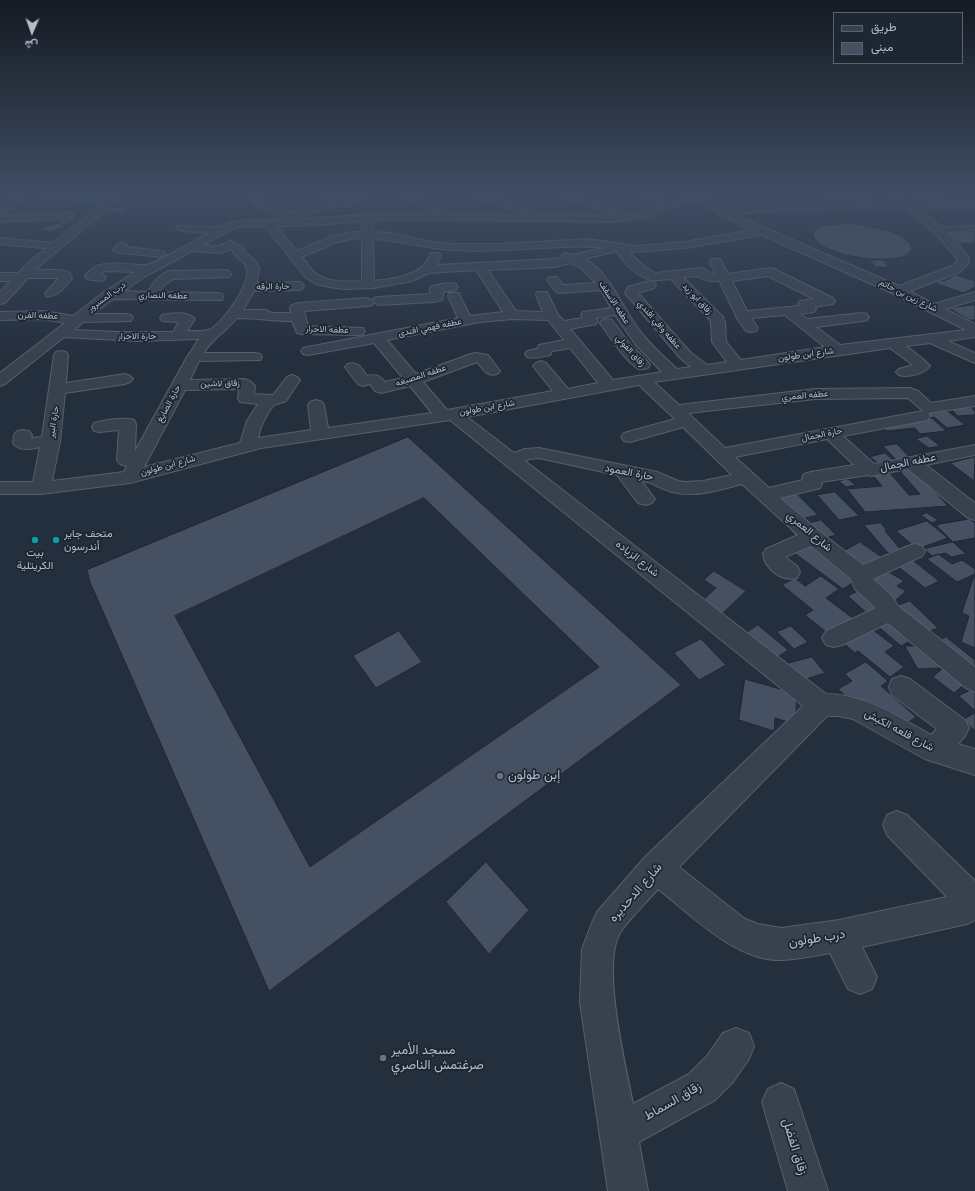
<!DOCTYPE html>
<meta charset="utf-8">
<style>
body{margin:0}
#map{position:relative;width:975px;height:1191px;overflow:hidden;background:#242f3e;font-family:"Nunito Sans",Vazirmatn,sans-serif}
canvas{display:block}
.legend{position:absolute;left:833px;top:12px;width:130px;height:52px;box-sizing:border-box;background:#1d2633;border:1px solid #59626f;margin:0;padding:5px 7px;list-style:none;font-size:12px;color:#b4bcc9}
.legend li{display:flex;align-items:center;gap:8px;height:20px}
.legend b{width:20px;border:1px solid #59626f}
.north{position:absolute;left:12px;top:12px;width:40px;height:40px;-webkit-text-stroke:3px #1d2633;paint-order:stroke;rotate:182deg;font-size:11px;font-weight:700;line-height:16px;text-align:center;color:#b4bcc9}
.north::after{content:'';display:block;margin:auto;width:14px;height:18px;background:#b4bcc9;clip-path:polygon(50% 0,100% 100%,50% 72%,0 100%)}
</style>
<div id="map">
<canvas width="975" height="1191"></canvas>
<ul class="legend">
<li><b style="height:5px;background:#38414e"></b>طريق</li>
<li><b style="height:11px;background:#455162"></b>مبنى</li>
</ul>
<div class="north">ش</div>
</div>
<script>
const ctx = document.querySelector('canvas').getContext('2d');
ctx.lineJoin = 'round';
function paint(path, color) {
  ctx.fillStyle = color;
  ctx.fill(path, 'evenodd');
}
function stroke(path, color, width, dash) {
  ctx.strokeStyle = color;
  ctx.lineWidth = width;
  ctx.lineCap = dash ? 'butt' : 'round';
  ctx.setLineDash(dash || []);
  ctx.stroke(path);
}
function write(font, color, halo, rows, align = 'center') {
  ctx.font = font + ' "Nunito Sans",Vazirmatn,sans-serif';
  ctx.lineWidth = 3.5;
  ctx.setLineDash([]);
  ctx.textBaseline = 'middle';
  ctx.strokeStyle = halo;
  ctx.fillStyle = color;
  for (const [text, x, y, turn = 0] of rows) {
    ctx.save();
    ctx.translate(x, y);
    ctx.rotate((+turn || 0) * Math.PI / 180);
    ctx.textAlign = isNaN(turn) ? turn : align;
    if (halo) ctx.strokeText(text, 0, 0);
    ctx.fillText(text, 0, 0);
    ctx.restore();
  }
}
const building = new Path2D(`
 M819 191H869L875 196 867 197 879 204H861L840 198 833 200 818 193 823 192Z
 M937 193 943 197H934L936 198H972L975 200V207H954L945 202 916 201 906 194Z
 M109 207 129 208 122 213H102Z
 M60 223 66 227 48 232 42 228Z
 M850 223 886 230 899 235 910 243 912 249 907 255 902 257 888 259H871L846 255 828 249 818 243 813 236 814 230 822 226Z
 M947 232 975 233V243H959Z
 M870 260H883L889 267H876Z
 M956 275 975 281V287L964 293 935 283 941 280 944 281Z
 M975 305V320H969L949 308Z
 M965 402 975 411V415L958 416 945 403Z
 M944 408 965 425 947 428 934 417 923 419 916 412Z
 M932 418 946 431 920 434 915 428 887 431 876 420 892 423Z
 M927 436 940 446 929 448 916 439Z
 M408 437 681 685 269 991 90 582 87 570ZM424 498 599 667 310 867 175 616Z
 M897 444 913 461 898 462 883 446Z
 M885 453 894 461 879 464 870 457Z
 M975 457 974 481 950 463 961 460Z
 M913 468 948 506 865 512 847 489 882 486 871 473 889 472 909 495 920 494 898 469Z
 M848 479 856 485 846 487 839 481Z
 M791 488 818 515 784 523 756 495Z
 M835 492 859 516 839 520 817 495Z
 M927 513 938 520 932 523 921 515Z
 M970 519 975 523V538L953 542 936 525Z
 M821 520 836 535 822 539 800 540 789 529Z
 M927 521 948 538 917 549 896 531Z
 M881 523 887 531H885L902 551 888 553 864 525Z
 M810 542 860 578 843 589 793 552Z
 M860 542 883 558 861 571 839 554Z
 M953 542 966 554 951 557 946 553 932 556 924 549Z
 M938 554 952 564 962 560 975 569V574L957 582 927 559Z
 M910 558 939 581 925 588 896 565Z
 M880 567 904 581 897 586 906 591 895 601 863 581Z
 M714 571 746 591 721 615 701 602 716 588 704 580Z
 M821 576 839 589 826 598 854 619 830 635 805 615 813 610 782 585 795 578 805 586Z
 M974 577 975 578V648L961 642 969 616 962 613Z
 M863 589 885 608 870 616 848 596Z
 M910 601 938 628 919 635 891 608Z
 M889 615 917 637 901 646 874 623Z
 M758 625 788 650 767 664 738 638Z
 M791 626 808 642 794 649 777 632Z
 M868 626 894 646 885 652 904 667 890 677 858 651 855 653 842 642Z
 M399 631 422 662 376 688 353 656Z
 M946 637 975 660V677L934 643Z
 M701 639 726 665 699 680 674 653Z
 M905 646H929L942 668 918 669Z
 M812 657 825 673 787 685 775 667Z
 M866 662 888 681 881 686 916 717 888 736 838 689 852 681 845 674Z
 M949 663 971 679 954 693 933 677Z
 M745 679 797 694 795 724 775 718 774 731 739 720Z
 M975 688V711L959 696Z
 M975 713V731L963 720Z
 M486 862 529 910 489 954 446 902Z`);
paint(building, '#455162');
stroke(building, '#1f2835', 1);
const minor = new Path2D(`
 M22 191H33L4 214 0 215V207Z
 M63 191H73L74 194 109 200 114 203 109 206 71 199H42L37 196 42 193H62Z
 M253 191H263V201L292 212 331 201 312 193 310 191H322L342 199 370 191H384L382 193 350 202 351 204 350 206 346 207 340 205 301 216V219L389 213 438 214 392 193 390 191H402L450 211 451 214 527 215 468 193 466 191H479L536 211 537 213 536 215H617L548 193 546 191H560L624 211 625 213 624 215 643 212 663 204 626 193 624 191H638L673 201 691 196 686 191H697L723 208 802 204 898 203 884 193 882 191H893L911 203H975V209H919L941 227 975 226V232L948 233 969 258 968 264 960 272 910 291 934 304 975 292V300L945 309 975 324V337L948 341 975 353V363L930 343 906 346 923 359 930 366C924 374 908 378 899 375L896 372 899 369 913 365 890 348 654 382 679 405 815 389 910 388 918 391 931 403 975 396V406L928 413 930 416 928 420 843 436 874 464 975 445V455L926 465 975 503V520L968 518 908 469 871 476 868 475 821 482 822 484 820 488 780 498 820 532 863 565 908 546 915 544 922 546 925 551 922 556 873 579 891 595 898 606 975 667V692L966 688 888 623 842 645 834 647 826 645 822 638 826 631 876 608 855 589 851 579 811 546 785 557 797 566 800 572 797 578C782 582 765 569 763 554L766 549 798 535 742 484C719 490 696 498 672 492 661 489 653 483 641 480L655 499 652 503 645 505 638 503 617 475 539 458 529 459 525 461 826 694C865 694 898 717 931 735L937 729 892 695 889 687 892 679 901 676 910 679 965 720 969 728 965 736 958 744 975 749V775L925 759 853 719 838 716H827L679 867 745 919 758 924 781 928 839 920 947 897 887 835 883 825 887 815 897 811 907 815 975 881V920L967 924 862 947 877 977 872 989 860 994 848 989 830 953C815 956 798 959 782 960 737 962 691 915 658 889 647 902 628 920 620 933 601 965 626 1067 633 1104L689 1074 707 1056 723 1033 736 1028 749 1033 754 1046 749 1059 733 1082 715 1100 639 1142 648 1191H608L580 1002 582 949 592 923 597 912 645 857 803 706 450 420 261 448 130 483 41 494H0V482H33L40 447C31 449 19 452 13 443L14 435 17 431 23 430 29 431 32 435 31 438 42 437 54 355 56 352 61 351 66 352 68 355 66 383 125 374 130 376 133 379 130 382 125 384 65 393 60 441 52 481 124 472 127 466 120 464 117 460 119 430 100 432 94 431 92 427 94 423C106 420 122 417 134 420L136 424 135 451 187 357 199 339 137 341 64 337 5 384 0 386V373L65 323 44 319 0 320V312L44 311 73 316 104 292 135 272 104 271 101 274 106 277 104 280 100 281 87 279 85 276C99 256 126 266 146 265 154 265 199 238 209 233L181 231 176 228 177 226 220 227 234 221 291 219 255 205 252 198ZM698 200 718 214 752 230 685 242 635 246 588 239 502 244H454L431 242 390 233 373 232 372 221 389 219 614 222 649 217 687 202ZM906 209 935 233 957 258 956 263 952 266 899 286 733 214 802 210ZM362 221V232C339 231 317 242 297 251L276 226 319 225ZM265 226 306 278 316 284 330 287 344 289 374 288 412 281 429 273 476 270 503 312 470 316 460 296 459 293H449L448 296 458 318 303 348 301 351 303 354 308 355 374 343 403 378 385 382C379 375 376 374 367 376 361 368 359 361 348 364L345 367 358 384 363 386 370 384 375 391 381 393 410 386 432 413 328 428 324 405 322 402 316 400 310 402 308 405 311 430 258 438 261 427 268 413 274 405 286 401 300 380 297 377 292 375 287 377 273 395 254 394 255 386 250 381 244 379 190 380 199 361 260 360 262 357 260 354 255 353H204C211 339 227 331 237 318 256 318 273 321 292 321L297 333 302 334 358 335 363 334 365 331 363 328 308 326 304 311 367 306 372 305 373 302 379 305 434 302 442 300 443 297V292L456 290 458 287 456 284C449 282 439 284 432 286L430 289V294L379 297 374 298 373 301 367 298 299 303 292 305 290 308 291 313H272L265 310H243L254 291 298 290 302 289 304 286 302 283 298 282 257 283 259 268 255 261 245 252 243 247 231 241 219 246 203 245 236 227ZM762 235 894 294 966 330 840 345 816 327 862 321 867 320 869 317 867 314 862 313 807 319 800 314 814 312 816 309 814 307 833 304 835 301 833 298 774 269 770 268 728 274 720 259H712L710 262 716 275C710 273 707 270 701 268L655 273 641 264 629 252H635L685 248ZM355 238 362 239V281C347 282 326 283 314 272 310 268 306 262 302 257L334 243ZM373 239C400 240 427 249 454 250 484 252 513 250 543 248 563 247 583 245 604 248L572 255 566 253 562 255 561 258 554 259 437 265 441 255 439 253H431C429 256 428 261 425 264 413 277 390 279 374 281ZM231 249C234 251 233 253 236 256 239 260 245 262 246 267 253 282 224 321 211 329 205 332 194 331 187 331L195 319C189 311 171 313 162 315L160 318 162 321 179 322 173 332H118L74 330 83 322 131 321 133 318 131 315 126 314H93L113 299 222 300 223 297 222 294 217 293 160 292 162 287 173 279 229 277 231 274 229 271 225 270 170 271C160 274 152 283 148 292L124 291 144 277 192 251 221 253ZM617 251C622 262 639 278 651 280 657 281 665 279 671 279L711 321 712 342 727 362 707 365 690 352 638 293 654 288 656 285 654 282 650 281 628 287 625 293 680 358 691 367 677 369C663 356 648 343 637 327 622 306 608 270 584 259ZM571 263 581 268 596 283 563 285 557 277H549L547 280 556 292 560 293 601 290 611 308 583 312 581 315 583 318 564 321 558 315 547 292H537L536 295 543 312 516 311 488 270 554 267ZM698 276C705 281 711 283 719 280L738 320 746 331 751 332 756 331 758 328 751 318 785 315 825 347 741 360 726 342 725 323 723 317 683 277ZM768 276 814 299 800 301 798 304 800 306 747 311 732 281ZM615 315 636 345 662 372 613 380 570 329 596 324 598 321 596 318ZM512 319 548 320 564 340 539 345 537 349 527 351 525 354 527 357C535 359 542 357 550 355L552 351 570 348 598 383 568 389 546 363 541 361 536 363 533 366 553 391 447 410 423 382 477 362C484 369 485 377 497 374L500 371 488 355 476 353 471 354 416 374 387 340 480 322ZM639 385 675 419 624 433 621 437 624 441 630 442 683 427 732 475 703 481 685 482 678 481 657 472 539 448 525 449 514 453 467 417ZM239 389 238 399 240 402 258 404 247 421 240 443 144 467 185 390ZM908 398 923 411 725 448 688 413 815 399ZM827 439 854 465 811 472 804 474 802 478 803 480 769 488 735 457Z
 M69 212 74 215C70 220 68 224 61 222V219L0 222V216Z
 M0 238 54 243 58 244 60 246 58 248 54 249 0 244Z
 M122 243 126 244 127 247 160 251 164 252 166 254 164 256 160 257 115 252 113 250C116 246 117 244 122 243Z
 M24 270H61L70 273 72 278C66 286 57 298 46 296L45 293 59 278H27L21 281H0V273H18Z
 M607 319 612 320 629 343 648 362 650 365 648 368C645 369 642 370 639 369 627 364 608 334 600 323L602 320Z
 M781 1083 794 1089 828 1191H788L762 1102 768 1089Z`);
const tertiary = new Path2D(`
 M119 191H129L38 267 5 303 0 304V292L30 261Z`);
stroke(minor, '#565f6c', 2);
stroke(tertiary, '#565f6c', 2);
paint(minor, '#38414e');
paint(tertiary, '#38414e');
const sky = ctx.createLinearGradient(0, 0, 0, 357);
sky.addColorStop(0, '#141a22');
sky.addColorStop(0.54, '#3f4d63');
sky.addColorStop(1, '#3f4d6300');
ctx.fillStyle = sky;
ctx.fillRect(0, 0, 975, 357);
for (const [x, y, r, color] of [
 [35,540,4,"#0f9aa8"],
 [56,540,4,"#0f9aa8"],
 [500,776,4,"#6b7280"],
 [383,1058,4,"#6b7280"]
]) {
  const dot = new Path2D();
  dot.arc(x, y, r, 0, 2 * Math.PI);
  ctx.fillStyle = color;
  ctx.fill(dot);
  stroke(dot, '#1d2633', 1.5);
}
write('9px', '#b4bcc9', '#1d2633', [
 ["حارة الرقه",273,287,-1],
 ["عطفه النصاري",163,296,1],
 ["شارع زين بن حاتم",908,296,26],
 ["درب المسرور",107,297,-36],
 ["زقاق ابو زيد",697,299,47],
 ["عطفه الاسقف",614,303,57],
 ["عطفه الفرن",38,316,2],
 ["عطفه وافي افندي",659,325,49],
 ["عطفه فهمي افندى",430,328,-11],
 ["عطفه الاحرار",327,330,2],
 ["حارة الاحرار",137,337],
 ["زقاق الفولي",630,351,48],
 ["شارع ابن طولون",806,355,-8],
 ["عطفه المصبغه",421,376,-18],
 ["زقاق لاشين",220,384,-1],
 ["عطفه العمري",805,396,-5],
 ["حارة الصايغ",169,404,-62],
 ["شارع ابن طولون",487,408,-10],
 ["حارة البير",54,422,-81],
 ["حارة الجمال",822,435,-11],
 ["شارع ابن طولون",168,466,-15]
]);
write('11px', '#b4bcc9', '#1d2633', [
 ["عطفه الجمال",908,463,-11],
 ["حارة العمود",629,473,11],
 ["شارع العمري",809,532,40],
 ["شارع الزياده",637,559,38],
 ["شارع قلعه الكبش",899,731,28]
]);
write('11px', '#b4bcc9', '#1d2633', [
 ["متحف جاير",64,534],
 ["أندرسون",64,547],
 ["بيت",35,553,"center"],
 ["الكريتلية",35,566,"center"]
], 'left');
write('13px', '#b4bcc9', '#1d2633', [
 ["إبن طولون",508,776],
 ["مسجد الأمير",391,1051],
 ["صرغتمش الناصري",391,1066]
], 'left');
write('13px', '#b4bcc9', '#1d2633', [
 ["شارع الدحديره",636,893,-49],
 ["درب طولون",817,939,-9],
 ["زقاق السماط",673,1102,-30],
 ["زقاق الفضل",794,1147,73]
]);
</script>
